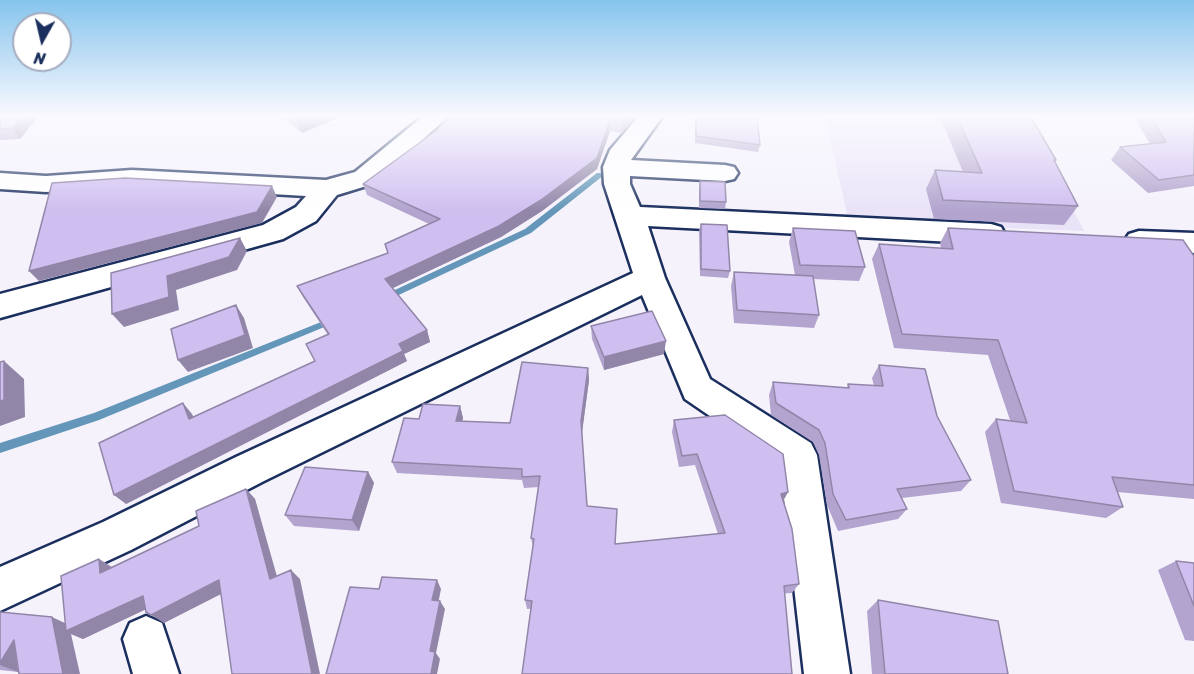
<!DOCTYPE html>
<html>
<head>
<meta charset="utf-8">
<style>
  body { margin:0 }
  #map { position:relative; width:1194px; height:674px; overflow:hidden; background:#f5f2fc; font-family:Sriracha,sans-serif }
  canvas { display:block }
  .north { position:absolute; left:12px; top:12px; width:60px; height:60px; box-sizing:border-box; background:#fff; border:2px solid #a4acbf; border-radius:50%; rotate:188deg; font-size:16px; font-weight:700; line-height:24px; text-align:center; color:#1b2f5e }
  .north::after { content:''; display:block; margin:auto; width:21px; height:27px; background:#1b2f5e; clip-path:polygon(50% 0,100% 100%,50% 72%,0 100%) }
</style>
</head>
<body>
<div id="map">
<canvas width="1194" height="674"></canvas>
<div class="north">N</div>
</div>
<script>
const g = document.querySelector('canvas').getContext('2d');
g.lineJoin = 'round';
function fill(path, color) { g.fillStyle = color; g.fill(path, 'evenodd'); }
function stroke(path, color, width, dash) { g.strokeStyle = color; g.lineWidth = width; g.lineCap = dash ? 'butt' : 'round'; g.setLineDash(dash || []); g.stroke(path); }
const built = new Path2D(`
  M825,117H1025L1084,231L849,222Z`);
const stream = new Path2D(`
  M597,173H600L604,175L531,233L388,300H382L381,298L382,296L525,229Z
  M331,318L334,319L335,321L334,323L99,420L0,453V443L94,413Z`);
const street = new Path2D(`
  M422,117H448L373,184L337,195L316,221L283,239L0,318V294L263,225L296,207L306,196L132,186L46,192L0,189V173L46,176L132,170L326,180L355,172Z
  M638,117H662L631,160L725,165L734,167L738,173L734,179L725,181L630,176V184L640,207L991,224L1001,227L1005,234L1001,241L991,244L648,226L665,278L710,379L811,443L817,455L850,674H804L780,464L685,399L642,295L264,481L131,550L0,611V567L103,522L236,457L633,273L604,184L603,167L610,150Z
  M1139,231L1194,233V253L1139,251L1129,248L1124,241L1129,234Z
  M146,616L162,623L179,674H133L123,639L130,623Z`);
const wall = new Path2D(`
  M0,117H38L20,139L0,140Z
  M283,117H340L302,133Z
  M449,117H634L632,121L622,133L610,131L597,169L542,211L501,237L392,288L427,330L430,342L404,354L407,361L126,504L192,414L193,417L315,361L328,335L303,297L297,286L388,253L429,224L367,195L363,184L437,130Z
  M695,117H757L760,145L758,152L695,143Z
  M940,117H1031L1056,160L1055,162L1078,206L1064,225L934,219L926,189L935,170L963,172Z
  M1134,117H1194V186L1148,193L1111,160L1120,147L1150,144Z
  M700,181L726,202L725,209L699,208V188Z
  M701,224L730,271L728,278L700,276L699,231Z
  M793,228L865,267L859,281L813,279L819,315L814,328L734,323L731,286L734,272L795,275L789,242Z
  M948,228L1194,256V499L1117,492L1123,507L1106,518L1001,503L985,432L996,419L1010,420L988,355L894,348L872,259L879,244L941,248L940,243Z
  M591,326L664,354L604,370L592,339Z
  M879,365L937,416L971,480L961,491L902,498L907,509L898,519L838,531L827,505L819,455L813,442L771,415L769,395L773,382L847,388L848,384L874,386L872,378Z
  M588,368L589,380L582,431L587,506L615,544L718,534L695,465L679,467L672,432L674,420L788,492L783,501L799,584L792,593L527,609L525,600L533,547L531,538L539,487L524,488L522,480L397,473L392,462L419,419L460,406L463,418L462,421L510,423Z
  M368,472L374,483L359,531L294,526L285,515Z
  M246,489L255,499L276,576L300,579L221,593L164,623L146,609L83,639L71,634L18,672L0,670V612L65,623L99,559L112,567L199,526Z
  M1176,561L1194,563V641L1185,640L1158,570Z
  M878,600L1008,674H872L867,611Z`);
const shadedWall = new Path2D(`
  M22,117H38L20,139L12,129Z
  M305,117H340L302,133L297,120Z
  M626,117H634L632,121L622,133V121Z
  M610,120V131L597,169L542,211L501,237L389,290L385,279Z
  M272,186L277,197L262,223L39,281L29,271Z
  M240,238L247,251L237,270L176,290L179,310L124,327L112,314L167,276Z
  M236,305L244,318L253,348L188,372L178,360Z
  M427,330L430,342L404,354L407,361L126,504L114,495L399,344Z
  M666,341L664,354L604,370V357Z
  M4,361L24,379L25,417L0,426V401Z
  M588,368L589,380L582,433L581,421Z
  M183,403L192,414L198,429L189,419Z
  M460,406L463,418L460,432L456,421Z
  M368,472L374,483L359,531L352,520Z
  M246,489L255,499L280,587L270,579Z
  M788,492L782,503L781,494Z
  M99,559L114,569L100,573Z
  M291,570L300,579L320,674H312Z
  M219,580L231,589L164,623L151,615Z
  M437,580L441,589L437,609L432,600Z
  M143,596L157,604L83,639L71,634L80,674H63L52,617L69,625Z
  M440,601L445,609L436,653L440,659L437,674H431L430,651Z
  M14,640L18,672L0,665V663Z`);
const building = new Path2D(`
  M0,117H22L12,129H0Z
  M293,117H305L297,120Z
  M449,117H626L622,121L610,120L597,158L541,200L499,226L385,279L427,330L399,344L403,351L114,495L99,443L183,403L189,419L315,361L306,344L329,334L297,286L388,253L385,244L440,219L363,184L437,130Z
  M696,117H757L760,145L696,136Z
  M957,117H1031L1056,160H1054L1078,206L943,200L935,170L982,173Z
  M1151,117H1194V175L1159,180L1120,147L1166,142Z
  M125,178L272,186L257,212L29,271L52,183Z
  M700,181L725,182L726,202L700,201Z
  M701,224L727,225L730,271L701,269Z
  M793,228L855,231L865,267L800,265Z
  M948,228L1183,240L1194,256V485L1112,477L1123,507L1014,491L996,419L1027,423L998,340L902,334L879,244L953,249Z
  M240,238L229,257L167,276L169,297L112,314L111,273Z
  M734,272L813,276L819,315L737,310Z
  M236,305L245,335L178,360L171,329Z
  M652,311L666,341L604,357L591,326Z
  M4,361V400L0,401V362Z
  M522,362L588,368L581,421L587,506L617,509L615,544L725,533L697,454L682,456L674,420L725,415L783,454L788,492L781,494L792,529L799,584L784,586L792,674H522L532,601L525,600L534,539L531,538L540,476L522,477V469L392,462L404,418L419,419L423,404L460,406L456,421L510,423Z
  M879,365L925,369L937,416L971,480L897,489L907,509L846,520L833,494L825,443L819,430L776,403L773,382L849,388L848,384L883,386Z
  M305,467L368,472L352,520L285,515Z
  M246,489L270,579L291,570L312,674H232L219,580L151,615L146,612L143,596L66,631L61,576L99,559L100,573L199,526L196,511Z
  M1176,561L1194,563V606Z
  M382,577L437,580L432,600L440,601L430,651L435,652L431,674H326L350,587L379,589Z
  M878,600L998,621L1008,674H885Z
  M0,612L52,617L63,674H19L14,640L0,663Z`);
fill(built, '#eae3f8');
fill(stream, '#6396b8');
stroke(street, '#1b2f5e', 5);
fill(street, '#fff');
fill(wall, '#b2a4ce');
fill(shadedWall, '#9186a8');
fill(building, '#cfbff0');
stroke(building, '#9186a8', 1.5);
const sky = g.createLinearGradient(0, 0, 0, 211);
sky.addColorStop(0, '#86c4ed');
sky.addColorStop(0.55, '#faf9fe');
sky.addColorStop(1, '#faf9fe00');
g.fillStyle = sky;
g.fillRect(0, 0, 1194, 211);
</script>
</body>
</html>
